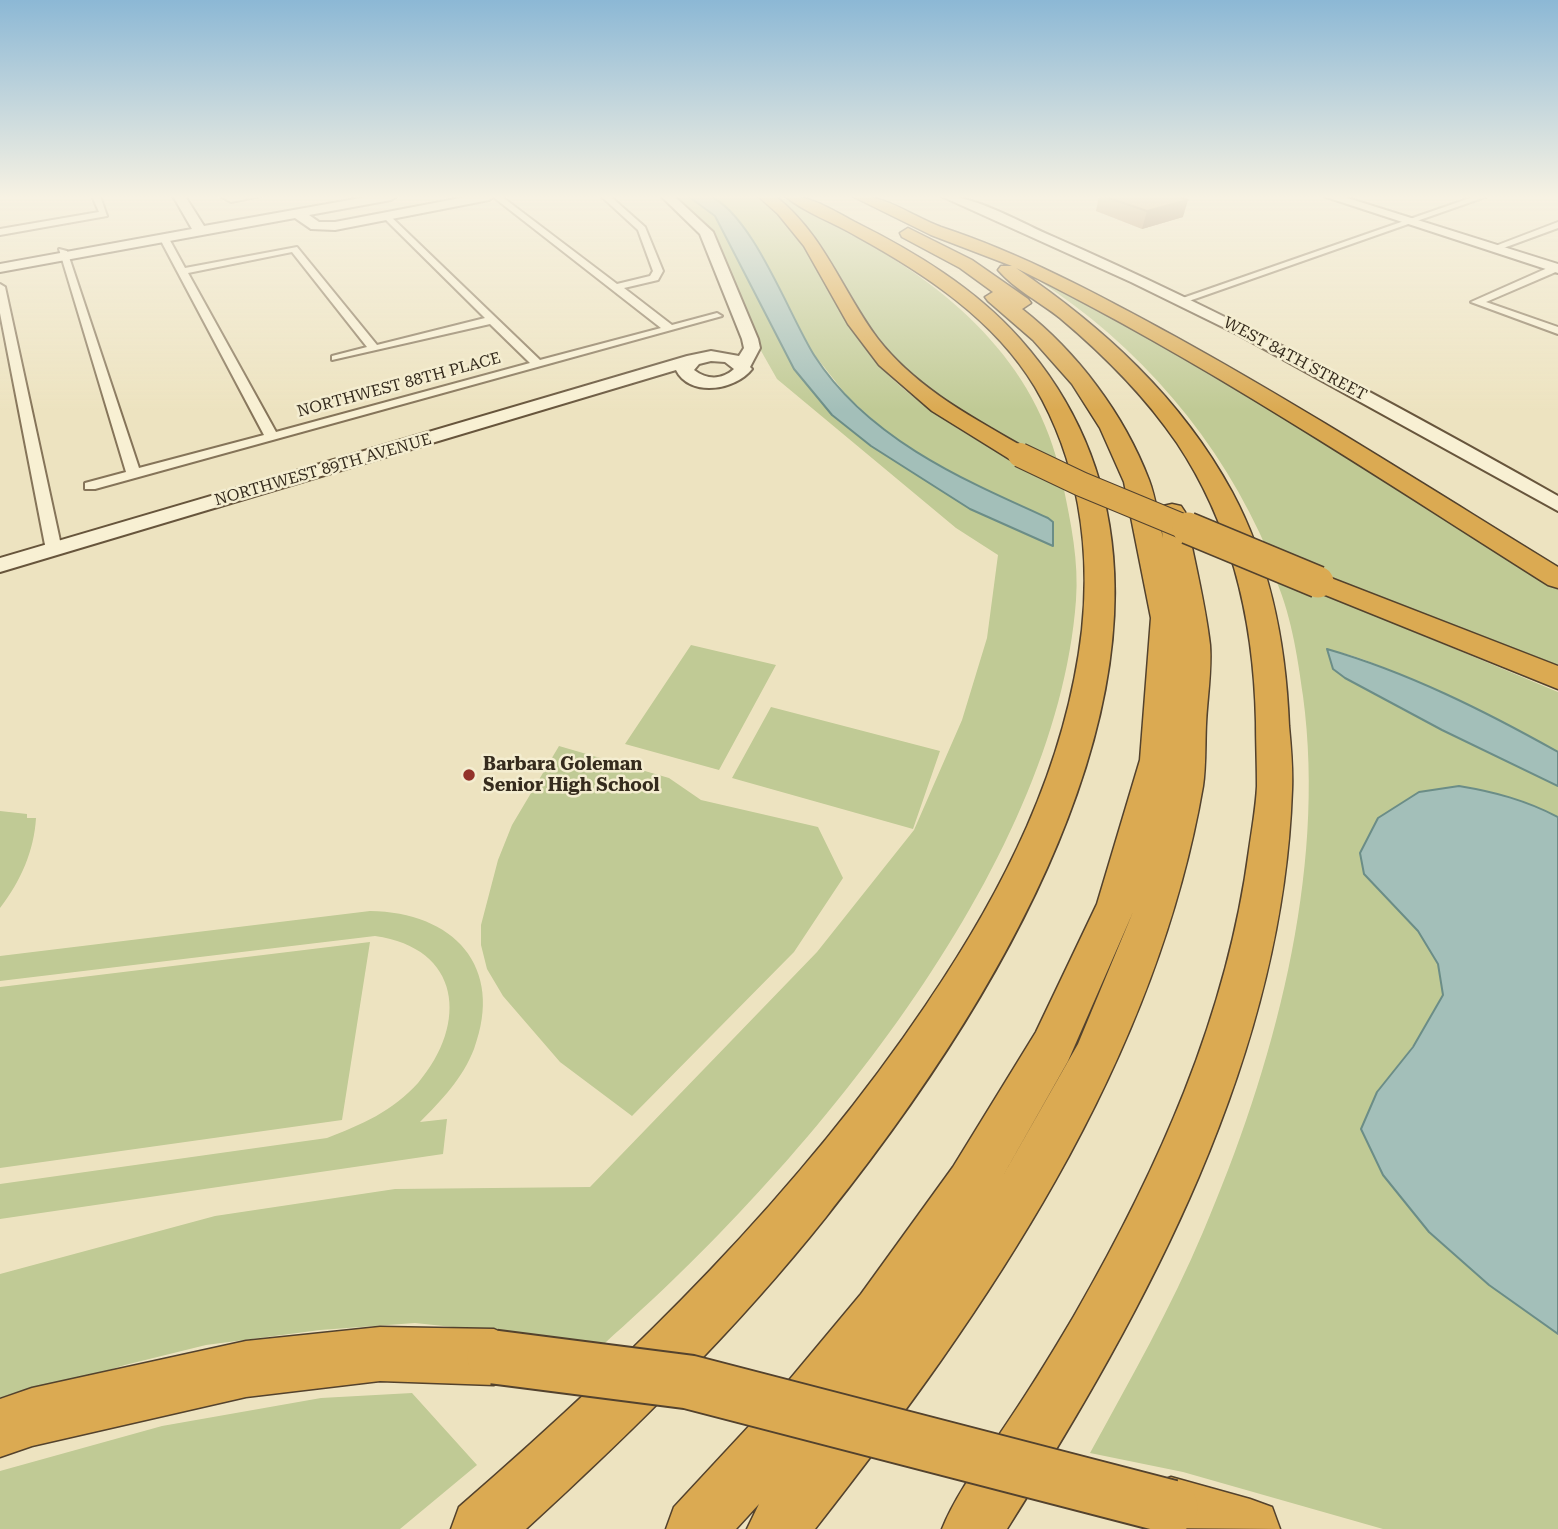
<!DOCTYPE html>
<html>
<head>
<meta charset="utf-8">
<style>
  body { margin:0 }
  canvas { display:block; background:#ede3c0 }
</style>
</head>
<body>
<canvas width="1558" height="1529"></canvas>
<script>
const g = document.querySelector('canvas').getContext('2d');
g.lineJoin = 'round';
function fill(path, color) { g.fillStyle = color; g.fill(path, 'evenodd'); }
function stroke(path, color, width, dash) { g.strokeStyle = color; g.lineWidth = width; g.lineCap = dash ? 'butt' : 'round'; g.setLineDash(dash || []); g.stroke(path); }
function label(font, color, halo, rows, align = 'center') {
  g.font = font + ' "Roboto Serif",serif'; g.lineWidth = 5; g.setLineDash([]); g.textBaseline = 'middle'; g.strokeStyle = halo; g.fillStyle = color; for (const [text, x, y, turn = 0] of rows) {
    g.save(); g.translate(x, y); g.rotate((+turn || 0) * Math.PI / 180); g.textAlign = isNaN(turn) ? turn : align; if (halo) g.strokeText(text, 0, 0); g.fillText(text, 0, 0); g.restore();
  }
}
const green = new Path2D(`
  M674,196H688L715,216L794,369L832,415L871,446L970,509L1053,545L1048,518L989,492L917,453L881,427L847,396L813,353L736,217L709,196C722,196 744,192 757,196C799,212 845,333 884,371C935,421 1000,455 1063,485C1071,523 1079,562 1076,600C1056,871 802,1170 605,1343L415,1323L320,1330L206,1345L125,1365L0,1404V1274L215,1216L395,1189L590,1187L817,952L914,830L962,720L987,638L998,555L956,528L777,379L756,342L712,233Z
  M773,196C795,200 820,217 840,228C940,281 1030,352 1059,467C999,436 911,391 873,334C841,286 819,232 773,196Z
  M1039,277L1253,396L1558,588V671L1269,554C1221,440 1139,345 1035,278Z
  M1273,573L1558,692V752C1514,727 1469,706 1423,685C1392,671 1360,655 1327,650L1399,708L1558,786V817C1525,800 1495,792 1459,786L1364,874C1392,906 1446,945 1443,994C1441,1014 1391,1074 1377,1092L1489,1285L1558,1334V1529H1383L1183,1472L1090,1453C1130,1380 1171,1308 1203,1232C1273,1069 1327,874 1303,696C1297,653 1291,613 1273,573Z
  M691,645L776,665L719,770L625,744Z
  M771,707L940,751L913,829L732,778Z
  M559,746L669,778L701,800L818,827L843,878L794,952L632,1116L560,1062L503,996L487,969L481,945V925L498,860L512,825Z
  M0,811L27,814V818H36C34,851 21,881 0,908Z
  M370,911C453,912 505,966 474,1049C463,1078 441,1101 420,1122L447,1119L443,1154L0,1219V1184L327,1138C361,1125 393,1111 418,1083C469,1023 461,948 375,936L0,981V956Z
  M370,942L342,1120L0,1168V987Z
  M412,1393L477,1465L400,1529H0V1471L162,1426L321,1398Z`);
const water = new Path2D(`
  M688,196C694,196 704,194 709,196C752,213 789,315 814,355C867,438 961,479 1048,518L1053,522V546L970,509L871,446L832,415L794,369L715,216Z
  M1327,649C1407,672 1485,711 1558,752V786L1442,730L1345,678L1333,669Z
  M1459,786C1495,792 1525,800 1558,817V1334L1489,1285L1429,1232L1383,1175L1361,1129L1377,1092L1413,1047L1443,995L1438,964L1418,931L1364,874L1360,853L1378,818L1419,792Z`);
const street = new Path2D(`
  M92,196H100L107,216L0,235V229L99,212Z
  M220,196H261L231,202Z
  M492,196H501L617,284L650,276L653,271L638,230L601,196H610L645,227L663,271L658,280L624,288L672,325L717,313L722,316L95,489H85V483L126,472L59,249L67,251L139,468L264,435L159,237L161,235H167L185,268L297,247L377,345L485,318L384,218L382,216L387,213L540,360L661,328ZM292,252L367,347L332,356V360L490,324L530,363L276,432L188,273Z
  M1476,196H1488L1186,302L1177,300Z
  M1558,222V228L1498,250L1490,248Z
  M1552,266H1558V271L1486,302L1558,327V334L1471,302Z
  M0,284L5,287L62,550L54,555L46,550L0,313Z`);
const secondary = new Path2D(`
  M173,196H185L204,226L372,196H397L391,200L309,215L319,222H335L471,196H495L489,200L335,230L311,229L295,218L0,272V264L192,229Z
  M661,196H674L713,232L758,339L760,348L750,367L752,369C736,390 690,398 676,370L0,572V558L687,356L711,351L739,356L744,348L742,339L700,234ZM711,361L725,362L734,369C722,380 707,380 694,370L699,364Z
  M941,196C973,194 1023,224 1054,237C1228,313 1393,403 1558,496V511L1239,335L1131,282Z
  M1323,196H1341L1558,264V273Z`);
const highway = new Path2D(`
  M758,196H775C824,234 842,291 878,339C917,389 975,419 1029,450L1032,455L1029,460L1020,462L1011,460L932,411L879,365L848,324L804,246L778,214Z
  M785,196C811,195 832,210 855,222C915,252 975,288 1020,339C1254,602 1002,997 826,1217C736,1330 632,1432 526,1529H451L459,1507C632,1357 797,1196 926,1005C1003,892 1066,768 1082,630C1091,547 1078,460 1035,387C994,319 925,274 858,237C835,223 805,213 785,196Z
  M852,196C885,194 911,216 941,227C1023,254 1099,295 1176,337C1306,409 1431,489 1558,567V588L1548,585C1374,475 1201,359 1016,268C1103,327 1181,398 1232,492C1271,565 1286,645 1289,726C1291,747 1293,769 1292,790C1283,1059 1147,1307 1007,1529H942C956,1494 980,1463 1001,1432C1027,1394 1051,1355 1074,1316C1157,1172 1227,1017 1249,850C1252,829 1256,807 1257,786C1257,765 1256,743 1256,722C1254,623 1233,527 1177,443C1145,396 1104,355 1060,318C1040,302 1014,289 998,270L1001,266H1012L931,235Z
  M908,228L972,260L1028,299L1031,303L1022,309C1077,352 1124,414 1149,480C1156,498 1158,519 1163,538L1159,512L1163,506L1172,504L1181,506L1185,512C1193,556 1205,601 1210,645C1212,671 1207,699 1206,724C1205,744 1206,766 1203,786C1155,1066 987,1310 815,1529H747L759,1504L736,1529H666L674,1507L765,1409L861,1294L953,1167L1036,1032L1097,904L1140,760L1151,618L1124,482L1100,428L1072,384L1033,340L988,301L985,297L993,292L960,268L902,237L900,233ZM1133,912L1078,1044L1000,1181L1068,1061Z
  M1318,573L1558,666V689L1308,588L1304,582L1308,576Z
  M380,1327L494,1329L513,1338L522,1357L513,1376L494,1385L380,1381L246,1397L32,1446L0,1457V1399L32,1388L246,1341Z
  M1171,1477L1250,1499L1272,1507L1280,1529L1150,1528L1141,1507L1150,1486Z`);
const highwayBridgeFar2 = new Path2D(`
  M1020,455L1081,484L1192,530`);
const highwayBridgeFar1 = new Path2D(`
  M1188,528L1318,582`);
const highwayBridge = new Path2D(`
  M494,1357L689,1382L1171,1507`);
const wall = new Path2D(`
  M1099,196H1177L1183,217L1142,229L1096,211Z`);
const shadedWall = new Path2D(`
  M1188,200L1183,217L1142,229L1147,211Z`);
const building = new Path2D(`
  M1103,196H1177L1188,200L1147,211Z`);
const markers = [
  [469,775,7,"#93322a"]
];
const farStreetnames = [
  ["WEST 84TH STREET",1295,359,28],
  ["NORTHWEST 88TH PLACE",399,385,-15],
  ["NORTHWEST 89TH AVENUE",323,470,-16]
];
const poiNames = [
  ["Barbara Goleman",483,765],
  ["Senior High School",483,786]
];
fill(green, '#c0ca95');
fill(water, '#a3bfb9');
stroke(water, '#6b8d87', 2);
stroke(street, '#857459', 4);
stroke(secondary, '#67553c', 4);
stroke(highway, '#53422d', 3);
fill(street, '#f8f0d3');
fill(secondary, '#f8f0d3');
fill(highway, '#dbaa52');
stroke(highwayBridgeFar2, '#53422d', 26, []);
stroke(highwayBridgeFar1, '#53422d', 34, []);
stroke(highwayBridge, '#53422d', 57, []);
stroke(highwayBridgeFar2, '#dbaa52', 24);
stroke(highwayBridgeFar1, '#dbaa52', 31);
stroke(highwayBridge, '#dbaa52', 53);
fill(wall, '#ae8a66');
fill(shadedWall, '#8d7053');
fill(building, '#caa077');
stroke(building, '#8d7053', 2);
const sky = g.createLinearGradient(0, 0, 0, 410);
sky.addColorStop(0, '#8cb8d5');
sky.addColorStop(0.48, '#f7f2e3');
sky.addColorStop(1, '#f7f2e300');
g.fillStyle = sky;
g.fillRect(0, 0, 1558, 410);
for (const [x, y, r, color] of markers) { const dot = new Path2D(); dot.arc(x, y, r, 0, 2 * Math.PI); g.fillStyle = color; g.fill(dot); stroke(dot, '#f4edd0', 2.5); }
label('16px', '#352b1d', '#f4edd0', farStreetnames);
label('bold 18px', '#352b1d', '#f4edd0', poiNames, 'left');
</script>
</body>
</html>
